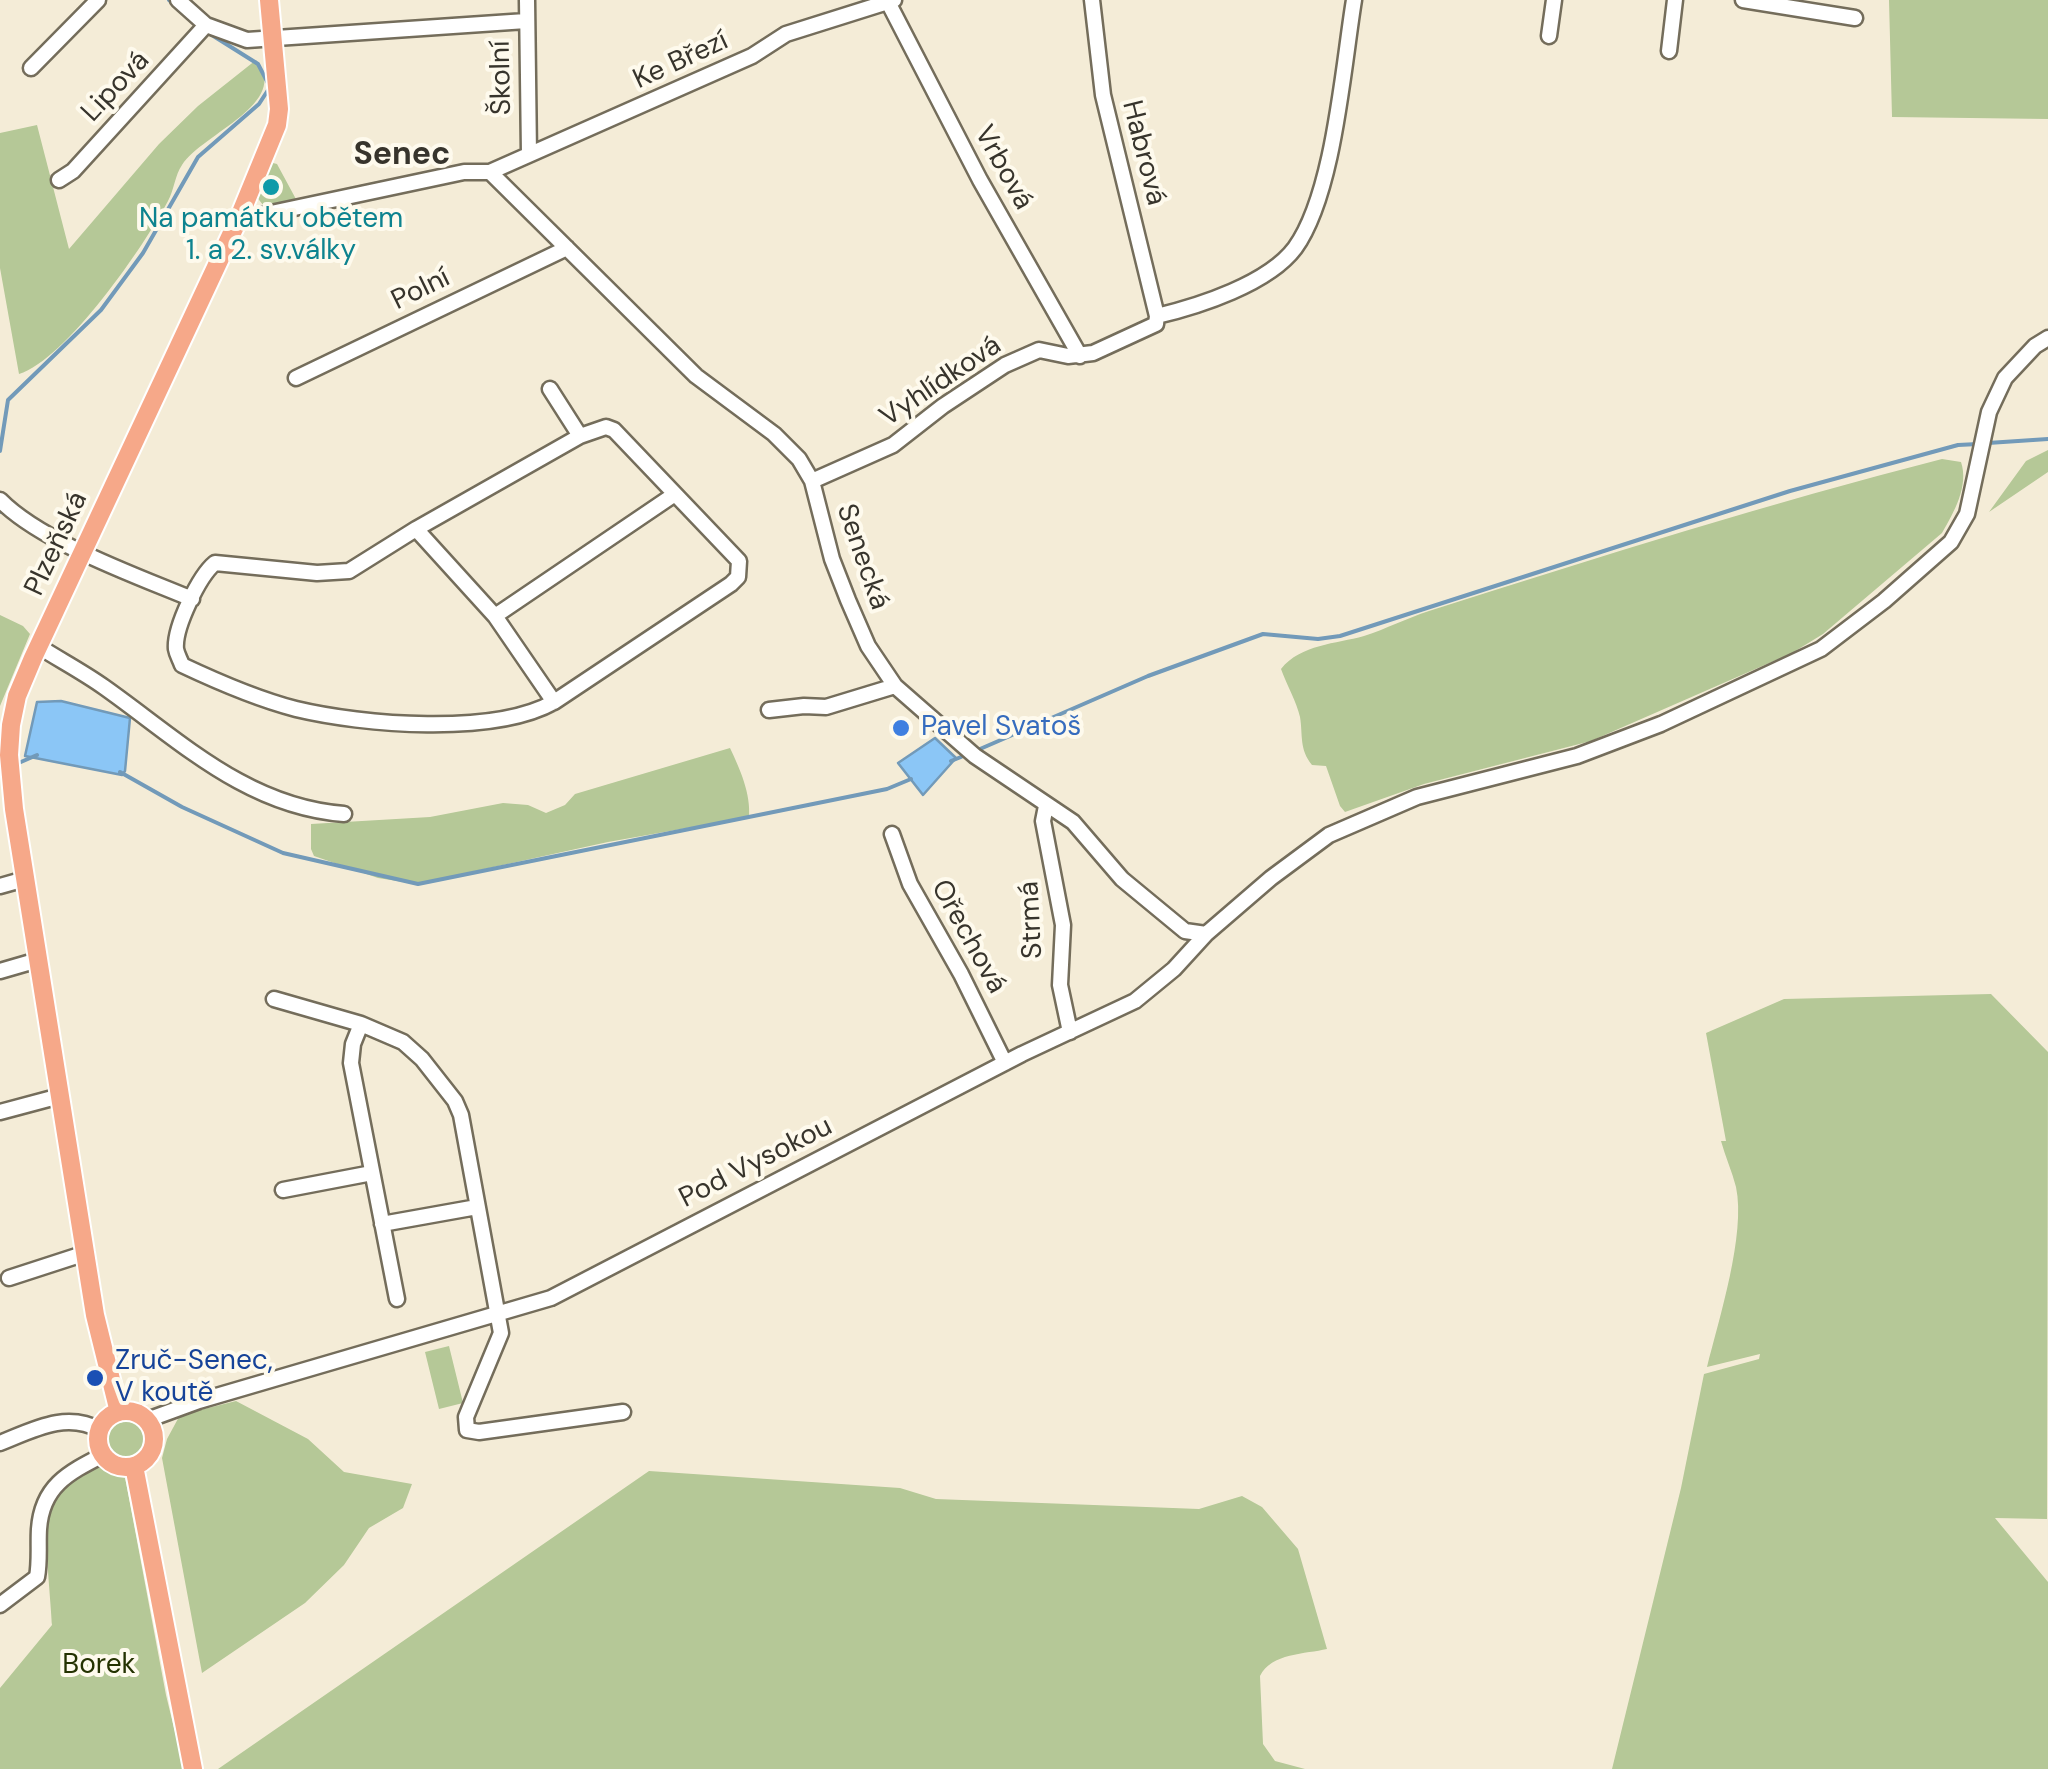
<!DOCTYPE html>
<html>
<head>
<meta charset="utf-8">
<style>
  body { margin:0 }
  canvas { display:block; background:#f4ecd7 }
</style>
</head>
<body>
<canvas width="2048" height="1769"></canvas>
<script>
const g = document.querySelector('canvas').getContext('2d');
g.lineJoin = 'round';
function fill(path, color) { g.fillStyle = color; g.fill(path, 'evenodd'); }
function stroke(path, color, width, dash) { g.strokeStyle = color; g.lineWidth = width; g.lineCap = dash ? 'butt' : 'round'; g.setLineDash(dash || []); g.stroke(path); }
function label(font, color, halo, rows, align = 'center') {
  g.font = font + ' "DM Sans",sans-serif'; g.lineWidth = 8; g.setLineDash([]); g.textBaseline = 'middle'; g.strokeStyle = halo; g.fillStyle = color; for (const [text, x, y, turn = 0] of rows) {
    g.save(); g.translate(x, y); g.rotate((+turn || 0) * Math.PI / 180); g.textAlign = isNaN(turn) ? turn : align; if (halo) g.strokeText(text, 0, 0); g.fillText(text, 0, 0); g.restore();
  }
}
const green = new Path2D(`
  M1889,0H2048V119L1892,117Z
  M256,60C292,103 203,133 182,165C175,175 174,190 168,201C145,245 66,360 19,374L0,268V133L37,125L69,249L159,144L198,106Z
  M273,163L277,164L297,201L263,205L256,196L267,167Z
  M2048,450V472L1989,512L2026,461Z
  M1942,459L1961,462C1969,486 1954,512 1942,533L1823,634L1792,653L1591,741L1424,784L1345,812L1340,806L1326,766L1312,765C1299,749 1303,735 1300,717C1297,703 1286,683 1281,669C1301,644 1336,644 1364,636C1386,629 1407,618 1429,611C1599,557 1769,503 1942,459Z
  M0,615L23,626L30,634L0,706Z
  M730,748C740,769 751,794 749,817L608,842L416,884L378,878L314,856L311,849V824L430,817L503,803L528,805L546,813L565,805L575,794Z
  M1991,994L2048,1052L2047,1519L1995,1518L2048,1582V1769H1612L1681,1488L1704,1374L1759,1359L1760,1354L1707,1367C1719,1319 1746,1234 1736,1187C1732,1171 1725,1156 1721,1141H1726L1706,1033L1784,999Z
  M449,1346L463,1403L439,1409L425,1352Z
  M236,1401L308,1439L344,1472L412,1484L403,1508L369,1528L344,1565L305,1603L202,1673L162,1458L167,1439L180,1415Z
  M105 1440a20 20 0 1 1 40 0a20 20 0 1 1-40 0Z
  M98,1465L125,1477L166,1695L184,1769H0V1688L52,1625C51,1596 41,1521 52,1497C59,1481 84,1473 98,1465Z
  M649,1471L900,1488L936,1499L1199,1509L1242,1496L1262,1507L1298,1549L1327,1649C1306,1654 1271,1653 1260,1676L1263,1744L1275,1761L1305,1769H218Z`);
const water = new Path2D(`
  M61,701L130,718L125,771L122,775L25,756L37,702Z
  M935,738L956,758L923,795L898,763Z`);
const stream = new Path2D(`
  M169,0L195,24
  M1988,443L2048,439
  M0,451L8,400L101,310L143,253L198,157L259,104L270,87L258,64L207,32
  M0,509V512
  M980,749L1148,676L1263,634L1318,639L1340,636L1790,491L1958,445L1978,444
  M951,761L961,757
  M14,765L37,755
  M120,772L182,807L283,853L418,884L887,789L911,779`);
const minor = new Path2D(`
  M178,0L206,25L247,40L526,21
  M527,0L529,154
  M1092,0L1103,95L1157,316
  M1743,0L1855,18
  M888,2L980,180L1080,356
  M1549,36L1554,0
  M1669,51L1675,0
  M31,68L98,0
  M490,172L696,376L774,434L799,459L812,481L832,559L848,600L868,646L895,686L975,756L1073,822L1122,879L1185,931L1206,934
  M59,180L73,171L206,25
  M238,220L464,172H490L752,56L786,34L894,0
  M296,378L567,248
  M550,389L580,436
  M812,481L893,445L943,406L1005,365L1039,350L1068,356L1093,353L1156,324L1157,316C1199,306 1268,284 1295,248C1334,194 1343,67 1354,0
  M0,500C41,542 137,576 192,599
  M416,529L495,616L554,702C493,736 363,725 296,709C257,699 218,682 182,665C180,659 177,655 176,649C174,628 199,576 215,563L317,573L349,571Z
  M416,529L580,436L606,427L614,430L739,561L738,577L731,584L554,702
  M495,616L675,494
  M38,646C60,660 83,672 104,687C179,740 247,807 344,814
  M769,710L804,706L826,707L895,686
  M1046,806L1043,821L1063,925L1060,985L1070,1032
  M892,834L910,884L961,974L1005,1063
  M0,886L25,879
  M0,971L38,960
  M274,999L361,1024L403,1042L422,1059L455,1101L461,1115L501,1333L466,1417L467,1430L479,1432L623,1412
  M361,1024L353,1044L351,1063L397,1299
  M0,1112L60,1096
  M283,1190L372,1173
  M382,1224L477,1207
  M9,1278L86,1253
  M147,1420L199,1401L551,1298L1022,1054L1135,1001L1174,969L1206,934L1271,878L1329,835L1417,797L1577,756L1661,724L1821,649L1884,601L1951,542L1967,514L1989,412L2005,378L2035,346L2048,338
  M0,1443C33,1430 66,1411 100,1430
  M0,1605L37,1577C40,1561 38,1545 39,1529C42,1486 68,1473 103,1455`);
const major = new Path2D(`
  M98 1439a28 28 0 1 1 56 0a28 28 0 1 1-56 0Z
  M119,1412L95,1315L14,809L9,755L11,725L17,696L33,658L238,220L277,125L279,109L269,0
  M134,1466L193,1769`);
const markers = [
  [271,187,10,"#0f9aa8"],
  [901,728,10,"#3f7fe0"],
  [95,1378,10,"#1a4fb4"]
];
const streetNames = [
  ["Ke Březí",681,61,-25],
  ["Školní",502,78,-91],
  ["Lipová",116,87,-47],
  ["Habrová",1143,153,76],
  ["Vrbová",1003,168,61],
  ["Polní",421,290,-26],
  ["Vyhlídková",941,382,-34],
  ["Plzeňská",57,544,-65],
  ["Senecká",862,557,71],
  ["Strmá",1032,920,-93],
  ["Ořechová",968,937,61],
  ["Pod Vysokou",756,1163,-27]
];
const cultureNames = [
  ["Na památku obětem",271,220],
  ["1. a 2. sv.války",271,252]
];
const shopNames = [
  ["Pavel Svatoš",921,728]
];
const transitNames = [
  ["Zruč-Senec,",115,1362],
  ["V koutě",115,1394]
];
const parkNames = [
  ["Borek",99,1666]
];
const quarterNames = [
  ["Senec",402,156]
];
fill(green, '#b5c897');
fill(water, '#8bc6f6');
stroke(water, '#729ab9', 2.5);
stroke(stream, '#729ab9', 4);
stroke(minor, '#746d5b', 19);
stroke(major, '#fff', 22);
stroke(minor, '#fff', 14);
stroke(major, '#f6a889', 18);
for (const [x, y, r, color] of markers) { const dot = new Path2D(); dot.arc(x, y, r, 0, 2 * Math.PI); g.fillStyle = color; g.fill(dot); stroke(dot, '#fefaed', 4); }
label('28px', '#37342c', '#fefaed', streetNames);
label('28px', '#0d838f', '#fefaed', cultureNames);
label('28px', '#366cbe', '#fefaed', shopNames, 'left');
label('28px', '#164399', '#fefaed', transitNames, 'left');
label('28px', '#243201', '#fefaed', parkNames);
label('bold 32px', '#37342c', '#fefaed', quarterNames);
</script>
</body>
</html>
